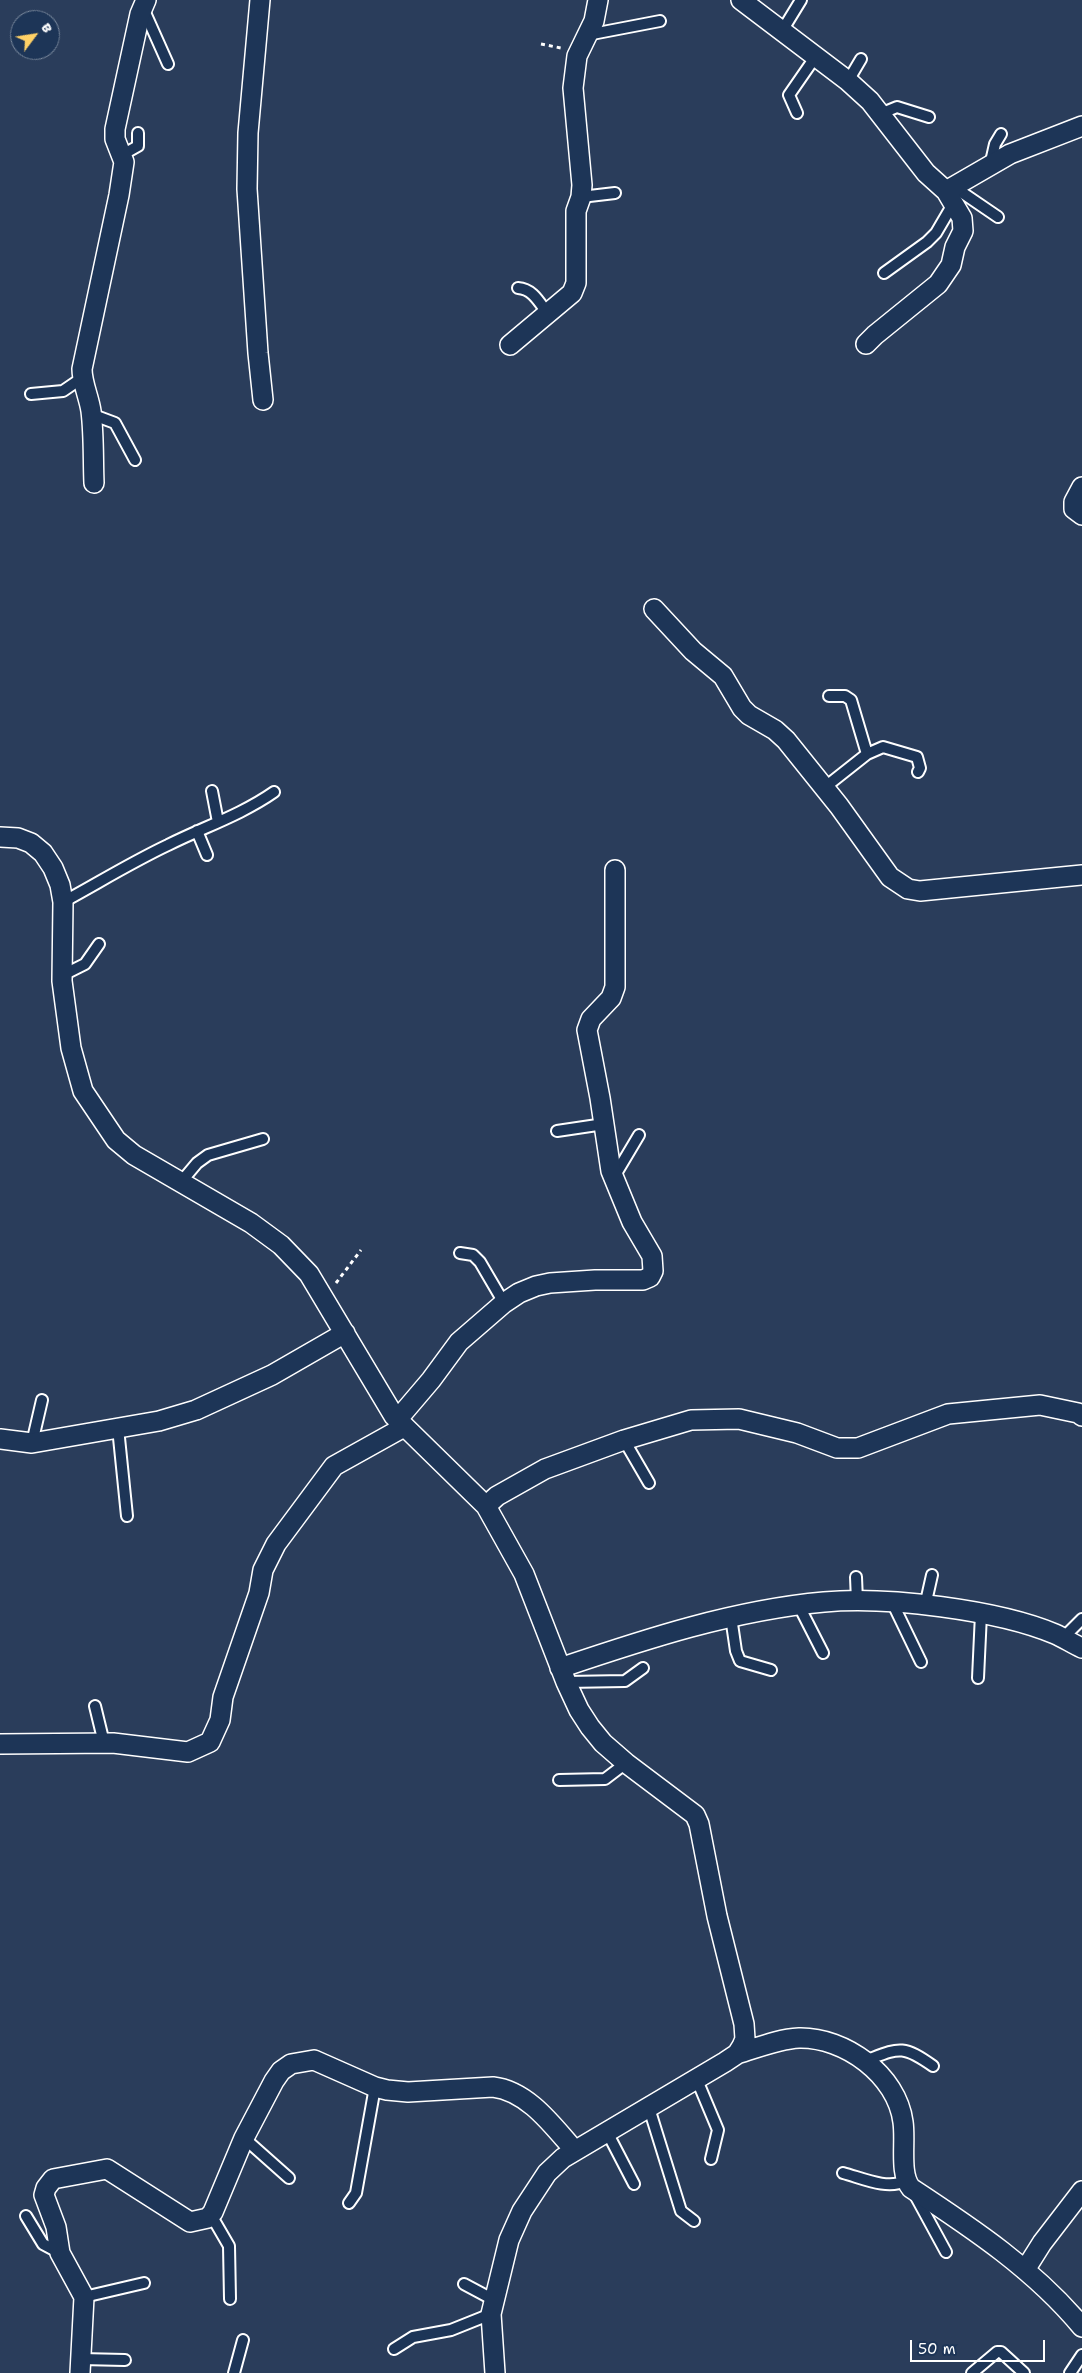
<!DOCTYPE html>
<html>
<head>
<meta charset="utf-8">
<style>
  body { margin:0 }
  #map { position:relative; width:1082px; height:2373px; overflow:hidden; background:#2a3d5b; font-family:"Shantell Sans",sans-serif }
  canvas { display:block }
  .north { position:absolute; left:10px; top:10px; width:50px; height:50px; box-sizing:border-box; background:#1d3557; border:1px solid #77869a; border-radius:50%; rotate:59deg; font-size:14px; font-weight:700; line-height:20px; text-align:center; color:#fff }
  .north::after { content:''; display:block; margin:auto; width:18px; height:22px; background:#ffd166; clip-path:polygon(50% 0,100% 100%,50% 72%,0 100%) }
  .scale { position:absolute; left:910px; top:2340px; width:135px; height:22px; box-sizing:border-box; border:2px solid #fff; border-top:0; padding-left:6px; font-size:15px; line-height:18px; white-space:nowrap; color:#fff; -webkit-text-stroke:4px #1d3557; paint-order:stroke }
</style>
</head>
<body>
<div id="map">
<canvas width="1082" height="2373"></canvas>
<div class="north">B</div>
<div class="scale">50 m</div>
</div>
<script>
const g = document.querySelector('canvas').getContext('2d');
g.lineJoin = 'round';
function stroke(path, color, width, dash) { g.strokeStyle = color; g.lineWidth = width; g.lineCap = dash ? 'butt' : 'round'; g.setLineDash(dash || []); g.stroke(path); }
const path = new Path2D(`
  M541,44L561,48
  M336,1283L361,1250`);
const lane = new Path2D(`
  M143,8L168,64
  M782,31L801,0
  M587,35L660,21
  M848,81L861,59
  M797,113L789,95L816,56
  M880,114L897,107L929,117
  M122,155L138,146V133
  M990,166L995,144L1001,134
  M954,187L998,217
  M581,197L615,193
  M884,273L927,242L936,233L953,204
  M518,288C533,289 539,302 548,314
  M31,394L63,391L82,378
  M91,414L115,423L135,460
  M829,696H845L851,700L867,754
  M824,788L867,754L883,747L917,757L920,768L918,772
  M212,791L218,822
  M197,831L207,855
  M63,902C98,883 132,862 168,845C204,827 241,815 274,792
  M61,976L85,964L99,944
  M557,1131L604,1124
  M614,1177L639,1135
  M181,1182L197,1163L208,1155L263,1139
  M460,1253L473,1255L480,1262L504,1303
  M118,1428L127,1516
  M624,1440L649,1483
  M32,1443L42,1400
  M856,1577L857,1601
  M892,1602L921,1662
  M799,1606L823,1653
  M925,1606L932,1575
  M731,1617L736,1651L740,1661L771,1670
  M1063,1638L1082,1619
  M978,1678L981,1614
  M566,1682L625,1681L643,1668
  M95,1706L104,1743
  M559,1780L605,1779L626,1763
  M865,2061C899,2048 902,2044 933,2066
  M697,2080L718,2130L711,2159
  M649,2108L681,2211L694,2221
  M607,2132L634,2184
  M244,2138L289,2178
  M843,2173C862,2178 887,2190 905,2181
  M915,2195L946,2252
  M349,2203L356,2193L375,2087
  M211,2215L229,2246L230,2299
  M26,2216L43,2244L60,2253
  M464,2284L494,2300
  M84,2297L144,2283
  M394,2349L413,2337L451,2330L491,2314
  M81,2359L125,2360
  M234,2373L243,2340
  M972,2373L997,2352H1001L1024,2373
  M1070,2373L1082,2355`);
const street = new Path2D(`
  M260,0L248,133L247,189L258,353L263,400
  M741,0L848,81L870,101L926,173L946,191L1010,154L1082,126
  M866,344L875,335L938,284L951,265L955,247L963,231L962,218L946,191
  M510,345L572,293L576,283V211L581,197L582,185L573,88L577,56L594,21L598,0
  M94,483C93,459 94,435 91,411C89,397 82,383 82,369L119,195L124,162L115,139V129L140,14L146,0
  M1082,487L1074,502V509L1082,515
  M654,609L693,651L723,676L742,708L749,715L775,730L786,740L839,806L890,877L908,889L920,891L1082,875
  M0,837L18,838L31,843L43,853L53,868L60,885L63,902L62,981L71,1048L83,1091L116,1140L134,1155L251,1223L281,1245L309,1274L394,1416L486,1506L524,1574L566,1682L579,1710L590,1727L603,1743L626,1763L695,1815L699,1824L717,1916L744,2024L745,2039L742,2046L737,2054L725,2062L563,2158L547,2173L522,2211L509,2240L491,2314L495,2373
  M397,1420L431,1380L459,1342L504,1303L519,1293L536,1286L550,1283L595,1280H643L650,1277L653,1271L652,1256L632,1222L611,1171L600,1098L587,1030L591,1019L611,998L615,987V870
  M0,1439L32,1443L159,1421L196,1410L272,1375L345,1333
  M486,1506L497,1496L545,1469L624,1440L691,1420L739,1419L797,1433L837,1448H858L948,1414L1040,1405L1078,1413L1082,1416
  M560,1668C646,1639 734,1610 824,1602C886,1596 998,1610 1055,1634C1064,1638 1073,1644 1082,1648
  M0,1744L113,1743L188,1752L210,1742L220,1720L223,1697L259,1593L263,1570L276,1544L334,1466L404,1427
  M737,2054C757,2048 778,2039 799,2038C845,2037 897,2075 903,2122C906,2142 899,2174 911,2188C972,2228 1035,2270 1082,2327
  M1025,2270L1042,2243L1082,2191
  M80,2373L84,2297L60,2253L56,2227L44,2195L46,2188L53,2179L107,2169L190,2222L208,2218L213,2212L244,2138L274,2081L281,2071L291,2064L314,2060L375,2087L387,2090L408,2092L493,2087C528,2091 553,2126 575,2151`);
stroke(lane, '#fff', 14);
stroke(street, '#fff', 22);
stroke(path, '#fff', 3, [4, 4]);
stroke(lane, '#1d3557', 10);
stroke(street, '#1d3557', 19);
</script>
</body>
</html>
